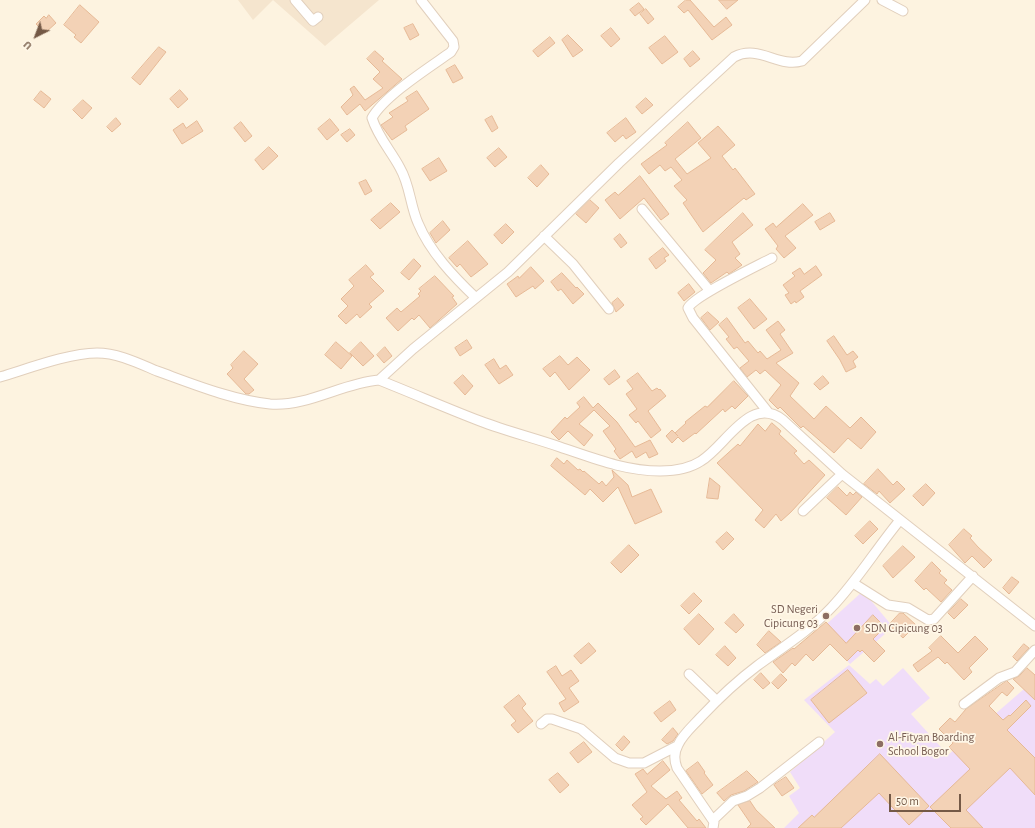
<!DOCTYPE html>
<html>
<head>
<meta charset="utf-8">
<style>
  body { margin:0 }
  #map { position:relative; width:1035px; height:828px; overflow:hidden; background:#fdf3e0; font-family:"Alegreya Sans",sans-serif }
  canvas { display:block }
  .north { position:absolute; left:16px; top:16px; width:40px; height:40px; -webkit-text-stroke:3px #fff7e7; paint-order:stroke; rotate:222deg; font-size:11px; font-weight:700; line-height:16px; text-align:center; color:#745946 }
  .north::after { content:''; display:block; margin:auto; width:14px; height:18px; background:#745946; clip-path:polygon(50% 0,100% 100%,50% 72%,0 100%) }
  .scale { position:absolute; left:889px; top:794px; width:72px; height:18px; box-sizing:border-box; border:2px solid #745946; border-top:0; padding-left:5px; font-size:12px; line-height:14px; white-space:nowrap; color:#745946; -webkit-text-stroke:3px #fff7e7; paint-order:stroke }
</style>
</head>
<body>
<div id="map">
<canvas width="1035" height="828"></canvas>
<div class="north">U</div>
<div class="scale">50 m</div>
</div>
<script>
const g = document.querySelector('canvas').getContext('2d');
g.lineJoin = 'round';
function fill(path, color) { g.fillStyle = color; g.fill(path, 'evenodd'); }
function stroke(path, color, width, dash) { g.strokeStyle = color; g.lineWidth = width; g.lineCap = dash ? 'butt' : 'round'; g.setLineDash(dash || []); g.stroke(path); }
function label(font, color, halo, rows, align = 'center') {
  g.font = font + ' "Alegreya Sans",sans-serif'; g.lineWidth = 3.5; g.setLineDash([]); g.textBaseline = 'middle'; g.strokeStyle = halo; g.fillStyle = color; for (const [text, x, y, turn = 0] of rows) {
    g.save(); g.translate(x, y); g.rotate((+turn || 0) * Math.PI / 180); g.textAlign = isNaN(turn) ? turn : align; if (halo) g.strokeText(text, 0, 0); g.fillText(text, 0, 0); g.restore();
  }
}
const residential = new Path2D(`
  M238,0H379L325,46L273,0L253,20Z`);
const education = new Path2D(`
  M863,591L893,627L850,664L820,630Z
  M849,665L870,684L876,679L883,686L903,668L930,698L911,714L948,755L1024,689L1035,697V828H784L799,813L789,796L800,788L790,772L835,732L804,700Z`);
const building = new Path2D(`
  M686,0H690L714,27L726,17L732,25L712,40L688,10L684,13L678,7Z
  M719,0H738L727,9Z
  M639,3L644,9L635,16L630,10Z
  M80,5L99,22L81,43L74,37L76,35L64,25Z
  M646,9L654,19L648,24L640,14Z
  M49,15L56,23L45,33L36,24L44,16L46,18Z
  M413,24L419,35L410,40L404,28Z
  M611,28L620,39L611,47L601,36Z
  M568,35L583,50L573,57L562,40Z
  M665,36L678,52L662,64L649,48Z
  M550,37L555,43L538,57L533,51Z
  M159,47L166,52L140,85L132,78Z
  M375,51L384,59L382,61L402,79L365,111L360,104L347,115L341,107L353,95L350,89L354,86L365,100L383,88L373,79L380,72L367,59Z
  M693,51L700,59L690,67L684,59Z
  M455,65L463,78L453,83L446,70Z
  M180,90L188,99L178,108L170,99Z
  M41,91L51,99L44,108L34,100Z
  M417,91L429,109L405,126L407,130L392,140L381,125L393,117L389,113L408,101L406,98Z
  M646,98L653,105L642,114L636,107Z
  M83,100L92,108L82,119L73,110Z
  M492,116L498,128L492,132L485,120Z
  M116,118L121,124L112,132L107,127Z
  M626,118L636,132L626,139L623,135L615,142L607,133Z
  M330,119L339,130L327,140L318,129Z
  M197,121L203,131L182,144L173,130L183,123L186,128Z
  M241,122L252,136L245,142L234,128Z
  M688,122L701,138L675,159L687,174L711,158L698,143L718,126L735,145L722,156L733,170L735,168L755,194L746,200L744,198L703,232L683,203L687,200L674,186L682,180L671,167L665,171L660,165L649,174L641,164L667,145L665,143Z
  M350,129L355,135L347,142L341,135Z
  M269,147L278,156L263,170L255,160Z
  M499,148L507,157L495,167L487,158Z
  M439,158L447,171L430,181L422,169Z
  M541,165L549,174L537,187L528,178Z
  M640,176L669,214L661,220L644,198L620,219L605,200L615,192L618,195Z
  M366,180L372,191L365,195L359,183Z
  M590,200L599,208L586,223L576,214Z
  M391,203L400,212L380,229L371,220Z
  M803,204L813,215L785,236L796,248L784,258L776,249L778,246L765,229L773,223L776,227Z
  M743,213L753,225L732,242L740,254L735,258L742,265L729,274L727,272L711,283L703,273L716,260L705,250Z
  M830,213L835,221L820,230L815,222Z
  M443,221L450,230L436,243L430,233Z
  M506,224L514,232L502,244L494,235Z
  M620,234L627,243L621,248L614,239Z
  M468,241L488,264L471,277L460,264L457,267L449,258Z
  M663,248L669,255L664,258L666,261L656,269L649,259Z
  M414,259L421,266L409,280L401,273Z
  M366,265L374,274L370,277L384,291L369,304L372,307L360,318L357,314L346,324L338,316L348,306L341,299L354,286L349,280Z
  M816,266L822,275L800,291L804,297L796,303L795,301L791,304L785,295L789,293L783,285L795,276L792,273L800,268L804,274Z
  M531,267L544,281L535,289L533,286L516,297L507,284L518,276L519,278Z
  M562,273L576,288L577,287L584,294L573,304L561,289L558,291L551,282Z
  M435,276L454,296L452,297L457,304L430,328L419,315L414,320L412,318L398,331L386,318L397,308L401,312L420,296L418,294L421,291L419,289Z
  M689,284L695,292L684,301L678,293Z
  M618,298L624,305L616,312L612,303Z
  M750,299L767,319L754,329L738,308Z
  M708,312L719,322L710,330L701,318Z
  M727,318L745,343L748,341L758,353L760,351L767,359L781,350L766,330L778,321L785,330L780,334L793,353L776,363L799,383L790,396L814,419L826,406L850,428L861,417L876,432L861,449L848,438L834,453L803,426L801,428L780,407L778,409L769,400L781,385L765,370L760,374L756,370L747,377L740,368L749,361L737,347L734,349L726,339L729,337L719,325Z
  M834,336L847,355L853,351L858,357L853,361L856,367L846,372L840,360L827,341Z
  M467,340L472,348L460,356L455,348Z
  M336,342L352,356L341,369L325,355Z
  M361,342L374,356L363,366L350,353Z
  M385,347L392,356L384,363L377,355Z
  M244,351L258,364L244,379L254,390L249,394H246L227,374L233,368L231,365Z
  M560,356L568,365L577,357L590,370L569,390L555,372L550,377L543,369Z
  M494,359L500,369L506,365L513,375L499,384L485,365Z
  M615,370L620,377L609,385L604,379Z
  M638,373L652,391L657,388L659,390L660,389L666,396L648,411L661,430L651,438L638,421L636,423L629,415L637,409L626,394L633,389L627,381Z
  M463,375L473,386L465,395L454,383Z
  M823,376L829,383L820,390L814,384Z
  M734,381L748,396L735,409L732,406L725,412L723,409L696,434L695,433L683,442L678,437L672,443L666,436L672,430L678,436L675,433L686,423L685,422L705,406L707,407Z
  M584,397L593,408L598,403L617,422L635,447L650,440L658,454L649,458L646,452L636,458L632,451L620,459L614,451L616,449L603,431L610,426L594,410L579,424L593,435L584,446L568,431L559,440L551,432L565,417L567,419L580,407L577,403Z
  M772,423L781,431L779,434L797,451L794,453L804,464L809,460L825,475L791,512L781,521L776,514L764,528L755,520L763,510L717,463L738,444L740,446L758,424L765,431Z
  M557,458L564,464L567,460L578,470L580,469L583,472L584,471L599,484L602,481L606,486L614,477L612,470L628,485L632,497L651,489L662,512L635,524L618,487L603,502L590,489L585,495L551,466Z
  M878,469L893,485L897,481L905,489L890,503L879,491L877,494L864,484Z
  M710,478L720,486L718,499L707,498Z
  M926,484L935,493L923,506L913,496Z
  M838,487L847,496L850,492L853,495L856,492L862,497L846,515L827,498Z
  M870,521L878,529L863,544L855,536Z
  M964,529L972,536L970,538L978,547L992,560L984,568L972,556L965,563L949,545Z
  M727,532L734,539L723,550L716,542Z
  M629,545L639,555L621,573L611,563Z
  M903,546L915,557L893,578L883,566Z
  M932,562L941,571L939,573L947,580L944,583L952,590L941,602L926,588L924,590L915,581Z
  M1012,577L1019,582L1009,594L1003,588Z
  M694,593L702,601L689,614L681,606Z
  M961,599L968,605L954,619L948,613Z
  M900,613H903L916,625L903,638L889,625Z
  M699,614L714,629L699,645L684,629Z
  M734,614L744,625L736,633L725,623Z
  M873,615L885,627L873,639L885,651L874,662L862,650L860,652L858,650L847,661L830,644L813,661L806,654L795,666L792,663L783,673L773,662L793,648L794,649L826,622L846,643Z
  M769,631L781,642L765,653L757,645Z
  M941,636L958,653L975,636L988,649L969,668L972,672L964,680L947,662L945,664L938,657L918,672L913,665L932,651L929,648Z
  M589,643L596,651L581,664L574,656Z
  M1024,644L1029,648L1017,661L1013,657Z
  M725,646L736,658L728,666L716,655Z
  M556,666L562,676L571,670L579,681L569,688L579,702L564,712L559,703L566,699L547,672Z
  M1027,668L1035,675V700L1013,679L1019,676Z
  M848,670L867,693L829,723L811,700Z
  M761,673L770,683L763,689L754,680Z
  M781,674L787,680L778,689L772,683Z
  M1007,681L1014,688L1007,696L1002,692L989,706L1003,720L1009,715L1010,716L1026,700L1031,706L1007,730L1035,758V795L1010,768L966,810L983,828H951L930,807L970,769L949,747L953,743L939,729L950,718L955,722L966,709Z
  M519,695L526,704L522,708L533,721L518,733L511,725L516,721L504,707Z
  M670,701L676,710L661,722L654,713Z
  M673,728L678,734L673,741L667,744L662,740Z
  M624,736L630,742L622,751L616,745Z
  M584,742L592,752L578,763L570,753Z
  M880,754L929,806L909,825L879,793L841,828H798L812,815L814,817Z
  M663,761L670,770L651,786L666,799L677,791L682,798L679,800L697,821L699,819L706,828H688L668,804L646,825L640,819L643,817L632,805L647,792L635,774L643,769L647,774Z
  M698,762L705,772L704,773L713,785L702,794L686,771Z
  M747,771L758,782L744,791L731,795L724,801L717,793Z
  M558,773L569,785L560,793L549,780Z
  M786,777L794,788L782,796L774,785Z
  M750,801L756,810L775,828H747L751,824L738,805Z`);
const minor = new Path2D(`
  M295,0L313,21L318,17
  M421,0L453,41L454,47L451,52C430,67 384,96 372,118C378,137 391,151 400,168C410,185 410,205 418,223C430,252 454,277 476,298
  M882,0L903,11
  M642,209L710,291
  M544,236L573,264L609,309
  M0,377C27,369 69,353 97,353C118,353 138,363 157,371C193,384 232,400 270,404C308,407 342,383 379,380C412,393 446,408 480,421C506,431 534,438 560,447C593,458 625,471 660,471C674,471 689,469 701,461C726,446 750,394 783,420L842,474L1035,626
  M379,380L413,349L508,272L619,163L734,57C759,44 778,68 802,61L865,0
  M768,412L693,318L688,308C694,296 757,266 772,258
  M803,511L842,474
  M853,583L888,605L908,608L928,620L934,619L973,576
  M689,674L717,701
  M964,704L999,678L1015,672L1035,650
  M541,724L547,719H552L581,729L615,758L629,763H644L677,746
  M713,820L733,801L747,796L760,788L819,742
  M713,828L714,822L677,768C674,760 674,752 678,745C683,734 693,726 701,717C718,699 737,681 757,666C783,647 809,631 831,608C857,581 876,549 900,520`);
const markers = [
  [826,616,4,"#8d6e63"],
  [857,628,4,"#8d6e63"],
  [880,744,4,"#8d6e63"]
];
const educationNames = [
  ["SD Negeri",818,609,"right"],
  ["Cipicung 03",818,623,"right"],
  ["SDN Cipicung 03",865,628],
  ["Al-Fityan Boarding",888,737],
  ["School Bogor",888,751]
];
fill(residential, '#f5e5ce');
fill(education, '#f0ddf9');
fill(building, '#f3d2b6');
stroke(building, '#e6b996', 1);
stroke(minor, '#e1cfbc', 11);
stroke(minor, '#fff', 9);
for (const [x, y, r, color] of markers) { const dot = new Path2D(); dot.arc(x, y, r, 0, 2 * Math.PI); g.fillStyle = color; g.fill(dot); stroke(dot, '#fff7e7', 1.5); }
label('12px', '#785e54', '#fff7e7', educationNames, 'left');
</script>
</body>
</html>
